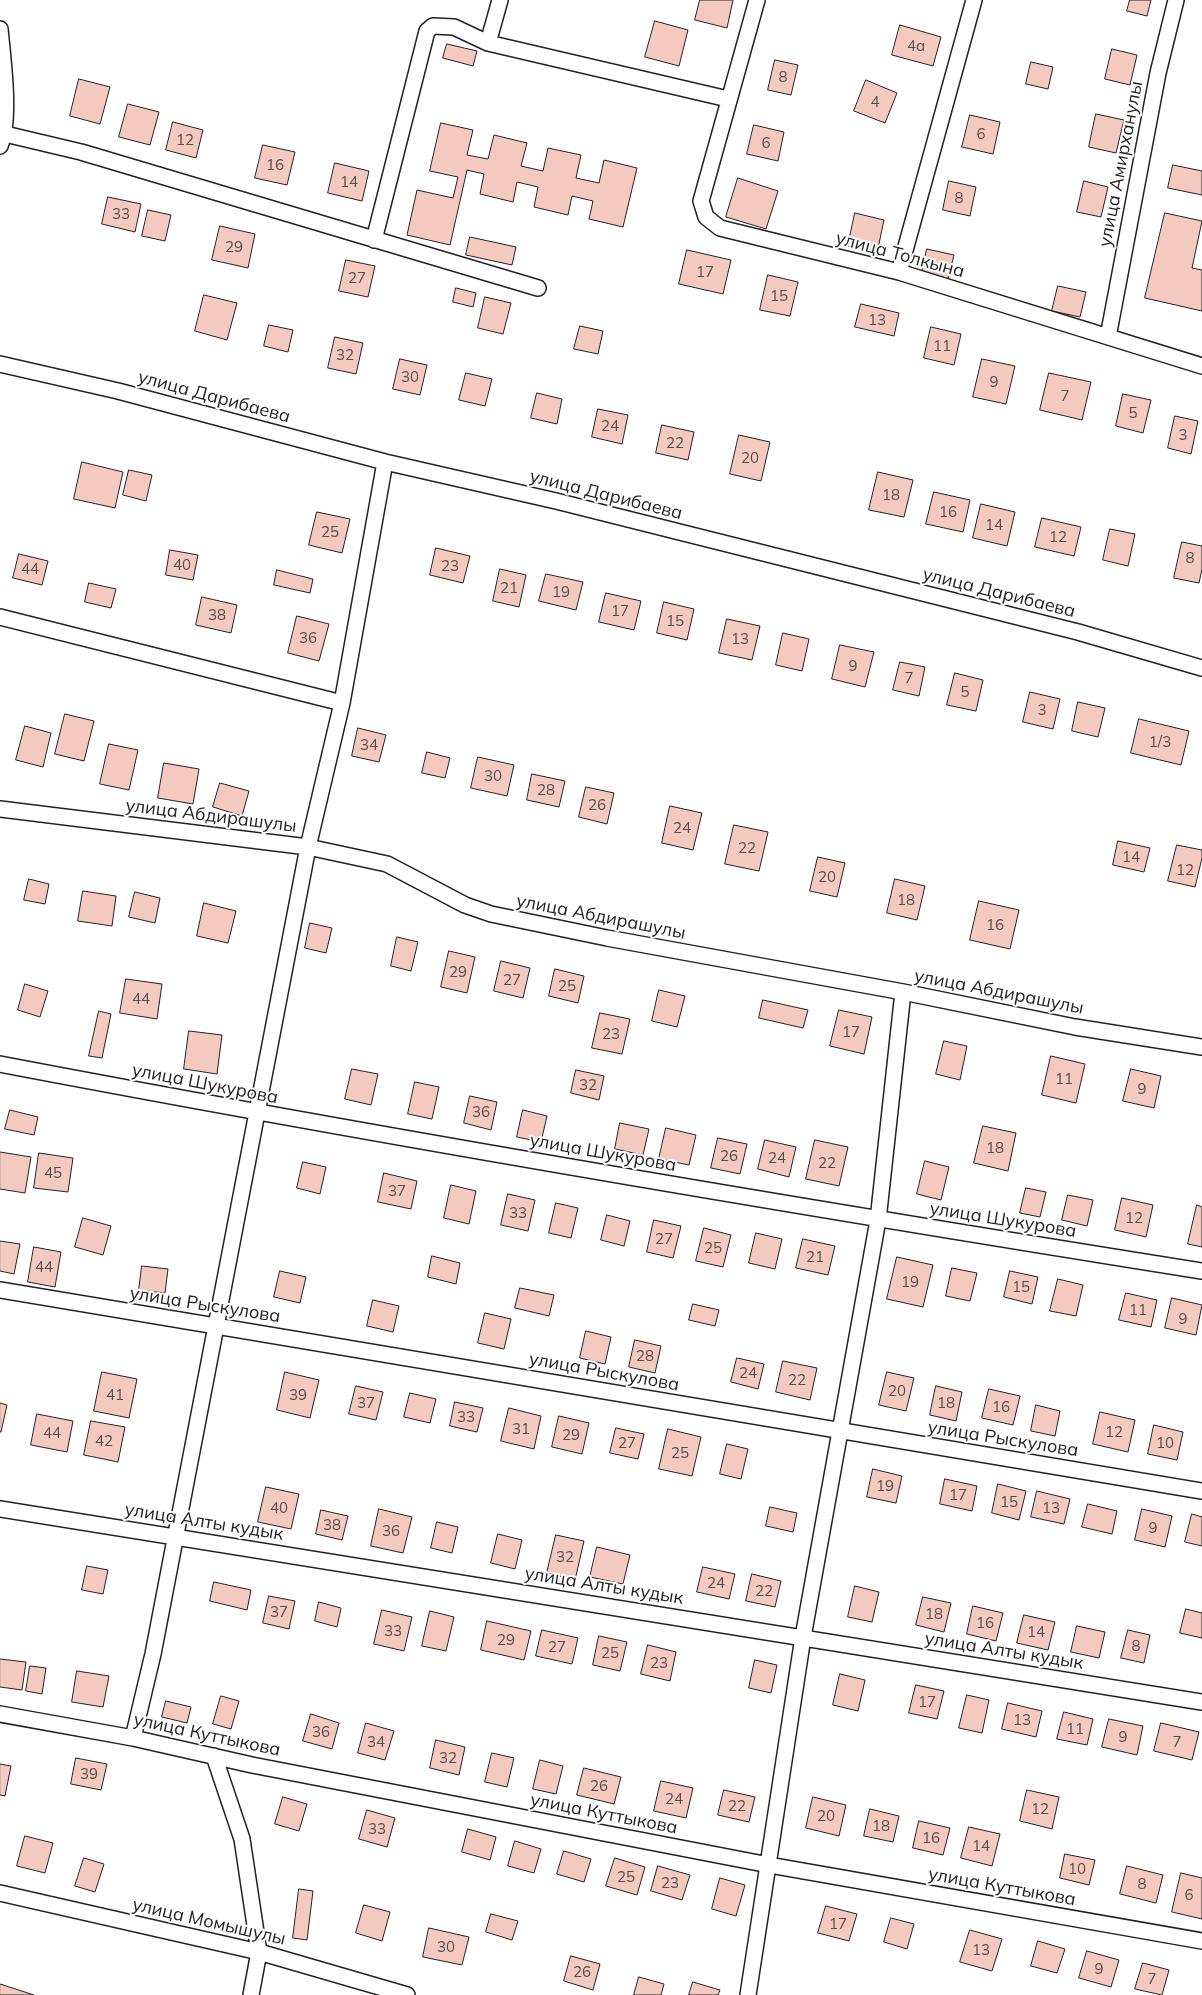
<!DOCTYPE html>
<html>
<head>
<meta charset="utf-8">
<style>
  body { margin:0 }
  canvas { display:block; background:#fff }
</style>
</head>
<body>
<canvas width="1202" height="1995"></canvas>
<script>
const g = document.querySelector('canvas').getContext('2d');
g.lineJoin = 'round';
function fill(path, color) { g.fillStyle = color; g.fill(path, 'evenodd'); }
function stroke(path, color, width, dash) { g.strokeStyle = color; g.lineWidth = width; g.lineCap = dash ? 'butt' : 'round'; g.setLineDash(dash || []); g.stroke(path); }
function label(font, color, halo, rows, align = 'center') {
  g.font = font + ' Mulish,sans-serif'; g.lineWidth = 4; g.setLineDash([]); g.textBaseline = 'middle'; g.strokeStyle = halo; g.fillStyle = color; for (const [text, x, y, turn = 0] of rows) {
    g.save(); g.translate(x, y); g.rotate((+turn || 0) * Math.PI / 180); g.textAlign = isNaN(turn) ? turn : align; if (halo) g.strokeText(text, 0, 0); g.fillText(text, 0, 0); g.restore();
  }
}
const building = new Path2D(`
  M700,0H733L727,28L695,20Z
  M1130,0H1151L1147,16L1127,11Z
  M655,21L688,30L679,66L645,57Z
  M900,25L941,37L933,66L892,55Z
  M447,44L477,51L473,66L443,58Z
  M1112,49L1137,55L1130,85L1105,79Z
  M775,60L798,65L791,95L768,90Z
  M1031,62L1053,67L1048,89L1026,84Z
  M79,79L110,87L100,124L70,116Z
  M866,80L897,93L885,123L854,111Z
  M128,104L159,112L150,145L119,137Z
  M1096,114L1124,120L1116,153L1089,147Z
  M970,115L1000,122L993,154L962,147Z
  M173,122L203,130L196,158L166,150Z
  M441,123L473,130L467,155L488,159L494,135L527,143L521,166L543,171L548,148L581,155L576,178L599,183L604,160L637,168L623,227L589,219L593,201L572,196L568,215L534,207L538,187L517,182L513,202L480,194L484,174L467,170L450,245L407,235L417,190L453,198L458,177L430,171Z
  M754,125L784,132L778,161L747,154Z
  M263,145L295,152L287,185L255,178Z
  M335,163L369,171L362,201L328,193Z
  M1173,165L1202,171V195L1168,188Z
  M738,178L778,191L766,229L726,217Z
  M949,181L976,187L970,216L943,210Z
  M1084,181L1108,187L1101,217L1077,212Z
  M108,197L141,204L135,232L102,224Z
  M148,210L171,215L165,241L142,236Z
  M855,213L884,220L877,253L848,246Z
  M1165,213L1202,221L1192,268L1202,270V311L1145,298Z
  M220,226L255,234L248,268L212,260Z
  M470,237L516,247L512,265L466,255Z
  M927,249L954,255L948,279L922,273Z
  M687,250L731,260L723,294L679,284Z
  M346,260L375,266L368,297L339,291Z
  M768,275L798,282L790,316L760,310Z
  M1058,286L1086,292L1080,317L1052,311Z
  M456,288L476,293L473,307L453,302Z
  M204,295L237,303L227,340L195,331Z
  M485,297L511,303L503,334L478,328Z
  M861,304L899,313L894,336L855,327Z
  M269,325L293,330L288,352L264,346Z
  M580,326L603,331L598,354L574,349Z
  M931,327L961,334L954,365L924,358Z
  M335,337L363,343L356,374L328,368Z
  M400,359L427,365L420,395L393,389Z
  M982,359L1015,366L1006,404L973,397Z
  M466,373L492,379L485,406L459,400Z
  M1049,373L1091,382L1082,420L1040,410Z
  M537,393L562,399L557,424L531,418Z
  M1123,394L1151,400L1143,433L1116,426Z
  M598,409L628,415L622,444L592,437Z
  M1175,416L1198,421L1191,454L1168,448Z
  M662,425L694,432L688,460L656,453Z
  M739,435L770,442L761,481L730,474Z
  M82,462L123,472L115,508L74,499Z
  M129,470L152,475L146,501L123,495Z
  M878,472L913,480L904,517L869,510Z
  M934,492L970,500L963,532L926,524Z
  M981,504L1015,512L1007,546L973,538Z
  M317,512L350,519L342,553L309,545Z
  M1042,518L1081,527L1074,556L1035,547Z
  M1110,529L1135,534L1128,566L1103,560Z
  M1182,542L1202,546V569L1199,583L1174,578Z
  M436,548L470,556L463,583L430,575Z
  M170,550L198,555L193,580L166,575Z
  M19,554L48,561L42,585L13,578Z
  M500,569L526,575L519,607L493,601Z
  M277,570L313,579L310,593L274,585Z
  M546,574L583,582L576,610L539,601Z
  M89,583L116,589L111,608L85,602Z
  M606,593L641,601L634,630L599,622Z
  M202,597L237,605L231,633L196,625Z
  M664,602L694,609L687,640L657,633Z
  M297,616L329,624L319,661L288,653Z
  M727,619L760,626L752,660L719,653Z
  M783,633L809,639L802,671L776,665Z
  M840,645L874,652L865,687L832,679Z
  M900,662L925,667L919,696L893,690Z
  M955,673L983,680L976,711L947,705Z
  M1030,692L1060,699L1053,729L1023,722Z
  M1078,702L1105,708L1098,737L1072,731Z
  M65,714L94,721L84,761L55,754Z
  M1139,719L1189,731L1181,765L1131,753Z
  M25,726L51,733L43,767L16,760Z
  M358,728L386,735L379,762L352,756Z
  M109,744L138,750L129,790L100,784Z
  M427,752L450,758L445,778L422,773Z
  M478,757L514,765L507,796L471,788Z
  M164,763L199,769L193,804L158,798Z
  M532,774L565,781L559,807L527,800Z
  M220,783L249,791L242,816L213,807Z
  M586,787L614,793L607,824L579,817Z
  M670,806L702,813L693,850L662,843Z
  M734,825L768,832L759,871L725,864Z
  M1118,841L1150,848L1144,872L1113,865Z
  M1177,845L1202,850V858L1195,887L1168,881Z
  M818,857L845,863L837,897L810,891Z
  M29,879L49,884L45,904L24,900Z
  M895,879L925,886L917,920L887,913Z
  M83,891L116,896L112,926L78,921Z
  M135,892L160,898L155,923L129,917Z
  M979,901L1019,910L1010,949L970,940Z
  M204,903L236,911L228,943L197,936Z
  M310,923L332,928L326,953L305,948Z
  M397,937L418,942L411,971L391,966Z
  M449,951L475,957L467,993L441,987Z
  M501,961L530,968L523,998L494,991Z
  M555,969L584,976L578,1003L549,996Z
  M126,979L162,984L157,1019L120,1013Z
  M25,984L48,991L40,1017L18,1010Z
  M659,990L685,996L677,1027L652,1021Z
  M763,1000L808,1010L803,1028L759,1018Z
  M839,1010L872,1017L864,1054L830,1046Z
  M99,1011L111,1014L102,1058L89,1056Z
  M600,1013L630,1019L622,1054L592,1048Z
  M189,1031L222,1035L217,1074L184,1069Z
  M944,1041L967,1046L960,1080L936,1074Z
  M1051,1056L1085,1064L1076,1103L1042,1095Z
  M352,1069L378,1074L371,1105L345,1099Z
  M1131,1069L1161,1076L1154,1108L1123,1101Z
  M576,1070L604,1076L599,1100L571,1093Z
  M415,1082L439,1087L432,1119L408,1114Z
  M470,1096L497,1102L491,1130L464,1123Z
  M10,1110L38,1117L34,1135L5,1129Z
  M523,1110L547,1116L541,1142L517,1137Z
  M620,1123L649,1129L643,1155L615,1149Z
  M983,1126L1016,1133L1008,1171L974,1163Z
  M666,1128L696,1135L689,1165L659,1159Z
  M718,1138L747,1144L740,1174L711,1168Z
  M765,1140L796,1147L789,1177L758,1169Z
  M815,1140L848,1147L839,1186L806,1179Z
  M0,1152L31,1157L25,1193L0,1189Z
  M39,1153L73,1158L68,1192L34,1188Z
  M925,1161L949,1167L941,1200L917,1194Z
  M303,1162L326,1167L320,1194L297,1188Z
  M384,1173L417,1181L411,1209L378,1202Z
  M451,1185L476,1191L469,1224L444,1218Z
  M1026,1188L1046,1192L1040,1217L1020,1213Z
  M508,1194L535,1200L528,1231L501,1225Z
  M1068,1195L1093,1200L1087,1226L1062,1220Z
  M1122,1198L1153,1205L1146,1237L1115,1230Z
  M556,1203L578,1208L571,1238L549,1233Z
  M1197,1205L1202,1207V1247L1188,1244Z
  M607,1215L630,1221L624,1246L601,1240Z
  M83,1218L111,1226L103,1255L75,1247Z
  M654,1220L681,1226L673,1258L647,1252Z
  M704,1228L731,1235L723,1267L696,1261Z
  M756,1233L782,1239L775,1269L749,1263Z
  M803,1239L835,1246L828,1275L796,1268Z
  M0,1241L20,1244L14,1274L0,1271Z
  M34,1247L61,1252L55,1287L28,1282Z
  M432,1256L460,1263L456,1284L428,1277Z
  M897,1257L933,1265L923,1307L887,1299Z
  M142,1266L168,1269L165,1293L139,1290Z
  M952,1268L977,1273L970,1301L946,1296Z
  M280,1271L306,1277L300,1303L274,1297Z
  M1010,1271L1038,1277L1032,1304L1004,1297Z
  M1058,1279L1083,1285L1076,1316L1050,1311Z
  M520,1288L554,1295L549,1316L515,1308Z
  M1126,1293L1157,1300L1151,1327L1119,1320Z
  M1172,1298L1202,1305L1196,1335L1165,1328Z
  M373,1300L399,1306L393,1332L367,1326Z
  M693,1304L719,1310L715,1326L689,1320Z
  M485,1313L511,1319L504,1349L478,1343Z
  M586,1331L611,1337L605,1364L580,1358Z
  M635,1340L661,1346L655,1373L629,1367Z
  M737,1358L764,1364L758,1389L731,1382Z
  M783,1361L817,1368L810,1400L776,1392Z
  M102,1372L137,1379L129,1418L94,1411Z
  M285,1372L319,1380L310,1418L277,1410Z
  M887,1372L914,1378L906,1411L879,1405Z
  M356,1386L383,1392L376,1420L349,1414Z
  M936,1386L962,1392L956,1421L930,1415Z
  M989,1389L1020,1396L1013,1425L982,1418Z
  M410,1393L436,1399L430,1423L404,1417Z
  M455,1402L483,1408L477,1432L450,1426Z
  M0,1403L7,1405L1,1432H0Z
  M1036,1405L1060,1411L1055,1436L1031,1431Z
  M509,1408L541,1416L534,1449L501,1441Z
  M1100,1412L1135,1420L1128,1452L1093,1444Z
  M37,1414L73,1421L67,1452L31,1445Z
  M559,1416L589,1423L582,1454L552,1447Z
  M91,1421L125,1427L118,1462L84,1455Z
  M1154,1425L1183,1432L1177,1460L1148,1454Z
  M616,1428L644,1434L638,1459L610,1453Z
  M668,1429L701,1437L692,1476L659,1469Z
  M727,1444L748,1449L741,1479L720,1474Z
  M873,1469L902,1476L896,1503L867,1497Z
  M945,1479L977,1486L972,1511L940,1504Z
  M998,1484L1026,1491L1019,1520L992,1513Z
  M266,1487L299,1494L291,1529L258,1522Z
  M1037,1491L1070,1499L1064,1524L1031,1517Z
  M1088,1504L1117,1511L1112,1534L1082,1527Z
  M770,1507L797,1513L793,1532L766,1526Z
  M379,1509L412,1517L403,1553L371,1546Z
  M1142,1509L1172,1516L1165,1547L1135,1540Z
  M321,1510L348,1516L342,1540L316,1534Z
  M1192,1514L1202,1517V1546L1185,1542Z
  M437,1522L458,1527L452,1553L431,1548Z
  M498,1534L522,1540L515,1569L491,1563Z
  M556,1535L584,1541L575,1580L547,1573Z
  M597,1547L630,1555L623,1584L590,1577Z
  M87,1566L108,1570L103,1594L82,1590Z
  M703,1567L735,1574L729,1599L697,1592Z
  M752,1574L781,1581L775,1607L746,1601Z
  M214,1582L251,1590L247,1610L210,1601Z
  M855,1586L879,1592L872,1622L848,1617Z
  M269,1596L295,1601L289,1629L263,1623Z
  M923,1597L951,1603L944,1632L916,1625Z
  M319,1602L341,1608L337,1627L315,1621Z
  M973,1606L1003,1613L996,1641L967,1634Z
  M1186,1609L1202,1613V1638L1180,1633Z
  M382,1610L412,1617L404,1651L374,1644Z
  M430,1611L454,1617L446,1651L422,1646Z
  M1024,1615L1055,1622L1048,1650L1017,1643Z
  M487,1621L531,1631L524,1660L481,1650Z
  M1077,1626L1105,1632L1099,1658L1071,1652Z
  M542,1630L578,1638L572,1664L536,1656Z
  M1128,1630L1150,1635L1144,1663L1121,1658Z
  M599,1636L627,1642L620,1671L593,1665Z
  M648,1645L676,1652L670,1681L641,1674Z
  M0,1659L26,1662L22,1690L0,1687Z
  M755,1660L777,1665L771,1693L749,1688Z
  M30,1666L46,1668L42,1694L26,1691Z
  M77,1671L109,1676L103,1707L72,1702Z
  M840,1674L865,1680L858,1711L833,1705Z
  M916,1685L944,1691L937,1719L909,1713Z
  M967,1695L989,1700L982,1733L959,1728Z
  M221,1696L239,1701L231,1729L213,1724Z
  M166,1701L191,1707L187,1723L162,1717Z
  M1008,1703L1042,1711L1036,1737L1002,1729Z
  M1064,1712L1093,1719L1087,1745L1057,1739Z
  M311,1714L339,1723L332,1749L303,1741Z
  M1109,1719L1143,1726L1137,1755L1102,1747Z
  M366,1723L394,1731L385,1760L358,1753Z
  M1161,1723L1199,1732L1192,1760L1154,1751Z
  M436,1740L465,1747L459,1775L430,1768Z
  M492,1753L514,1758L507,1787L485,1782Z
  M76,1758L107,1764L101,1790L71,1784Z
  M540,1760L563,1766L556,1794L533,1789Z
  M0,1764L11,1766L5,1796L0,1795Z
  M584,1768L621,1777L614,1804L577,1795Z
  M661,1781L693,1788L686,1818L654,1811Z
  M724,1790L755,1797L749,1822L718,1815Z
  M1027,1790L1059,1797L1052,1829L1020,1821Z
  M283,1797L307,1804L299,1831L275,1824Z
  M813,1797L846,1805L839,1836L806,1828Z
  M870,1809L899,1816L893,1842L864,1836Z
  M367,1810L395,1818L387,1847L359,1839Z
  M919,1821L950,1828L943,1855L913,1848Z
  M969,1827L1000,1834L992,1866L961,1858Z
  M468,1829L496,1837L490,1860L462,1852Z
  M25,1836L53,1843L45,1873L17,1866Z
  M515,1841L541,1849L534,1873L508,1866Z
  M564,1851L591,1859L584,1882L557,1874Z
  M1065,1854L1095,1860L1089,1885L1060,1878Z
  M84,1858L104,1864L95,1892L75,1886Z
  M615,1858L645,1867L637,1895L606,1886Z
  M658,1866L690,1875L682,1900L651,1891Z
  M1127,1866L1163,1875L1156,1903L1120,1894Z
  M1181,1873L1202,1878V1919L1172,1912Z
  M720,1878L745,1885L736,1916L712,1909Z
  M299,1889L313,1891L307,1940L293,1938Z
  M364,1905L390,1912L382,1941L356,1933Z
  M826,1906L857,1914L849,1941L818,1933Z
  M491,1914L518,1921L512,1940L486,1932Z
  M891,1918L914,1924L907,1949L884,1942Z
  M429,1928L469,1937L462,1965L423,1957Z
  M970,1930L1002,1939L992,1971L960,1962Z
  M1038,1941L1065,1949L1057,1973L1031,1966Z
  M1087,1951L1119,1960L1111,1987L1079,1978Z
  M571,1956L600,1964L593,1990L564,1981Z
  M1143,1963L1169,1970L1162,1995L1135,1989Z
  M639,1977L664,1984L661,1995H634Z
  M693,1982L720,1990L718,1995H689Z
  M0,1984L34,1995H0Z`);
const street = new Path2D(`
  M500,0L488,43L728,99
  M757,0L701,201L706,217L720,228L899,272L1202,366
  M0,29C3,60 11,119 0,146
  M5,134L81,152L538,288
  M374,240L427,31L433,26L454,27L488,43
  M899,272L974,0
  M1108,337L1158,73L1176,0
  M0,364L118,391L385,462L556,501L1078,632L1202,668
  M0,617L342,703
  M0,809L308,847L387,864L465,905L491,914L607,938L903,992L1075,1027L1202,1047
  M0,1064C399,1140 800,1207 1202,1271
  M0,1290L1202,1491
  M0,1509L1202,1702
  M0,1714L133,1738L252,1765L769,1865L1202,1941
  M133,1738L153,1654L308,847L342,703L385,462
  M214,1756L242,1839L259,1952L251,1995
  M0,1893L259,1952L407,1995
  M748,1995L803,1637L878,1220L903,992`);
const numberNames = [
  ["4а",916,46],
  ["8",783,77],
  ["4",875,102],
  ["6",981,134],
  ["12",185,140],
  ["6",766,143],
  ["16",275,165],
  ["14",349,182],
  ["8",959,198],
  ["33",121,214],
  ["29",234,247],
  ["17",705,272],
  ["27",357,278],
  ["15",779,296],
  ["13",877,320],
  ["11",942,346],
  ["32",345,355],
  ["30",410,377],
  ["9",994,382],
  ["7",1065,396],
  ["5",1133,413],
  ["24",610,426],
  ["3",1183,435],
  ["22",675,443],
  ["20",750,458],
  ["18",891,495],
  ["16",948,512],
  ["14",994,525],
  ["25",330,532],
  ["12",1058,537],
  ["8",1190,558],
  ["40",182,565],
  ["23",450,566],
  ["44",30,569],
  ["21",509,588],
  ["19",561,592],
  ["17",620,611],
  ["38",217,615],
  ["15",675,621],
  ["36",308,638],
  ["13",740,639],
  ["9",853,666],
  ["7",909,678],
  ["5",965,692],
  ["3",1042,710],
  ["1/3",1160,742],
  ["34",369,745],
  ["30",493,776],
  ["28",546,790],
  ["26",597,805],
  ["24",682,828],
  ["22",747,848],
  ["14",1131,857],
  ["12",1185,870],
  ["20",827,877],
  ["18",906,900],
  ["16",995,925],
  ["29",458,972],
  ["27",512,980],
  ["25",567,986],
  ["44",141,999],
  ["17",851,1032],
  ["23",611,1034],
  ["11",1064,1079],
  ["32",588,1085],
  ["9",1142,1089],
  ["36",481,1112],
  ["18",995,1148],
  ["26",729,1156],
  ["24",777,1158],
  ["22",827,1163],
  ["45",53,1173],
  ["37",397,1191],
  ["33",518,1213],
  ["12",1134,1218],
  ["27",664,1239],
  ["25",713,1248],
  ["21",815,1257],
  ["44",44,1267],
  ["19",910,1282],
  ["15",1021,1287],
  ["11",1138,1310],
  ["9",1183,1319],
  ["28",645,1356],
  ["24",748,1373],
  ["22",797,1380],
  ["20",897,1391],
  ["41",115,1395],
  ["39",298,1395],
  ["37",366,1403],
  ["18",946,1403],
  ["16",1001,1407],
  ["33",466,1417],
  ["31",521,1429],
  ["12",1114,1432],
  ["44",52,1433],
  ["29",571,1435],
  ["42",104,1441],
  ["27",627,1443],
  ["10",1165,1443],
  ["25",680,1453],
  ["19",885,1486],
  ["17",958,1495],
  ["15",1009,1502],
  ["40",279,1508],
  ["13",1051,1508],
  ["38",332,1525],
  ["9",1153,1528],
  ["36",391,1531],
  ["32",565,1557],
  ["24",716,1583],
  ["22",764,1591],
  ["37",279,1612],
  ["18",934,1614],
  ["16",985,1623],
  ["33",393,1631],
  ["14",1036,1632],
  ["29",506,1640],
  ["8",1136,1646],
  ["27",557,1647],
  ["25",610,1653],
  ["23",659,1663],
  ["17",927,1702],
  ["13",1022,1720],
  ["11",1075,1729],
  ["36",321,1732],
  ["9",1123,1737],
  ["34",376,1742],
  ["7",1177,1742],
  ["32",448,1758],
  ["39",89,1774],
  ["26",599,1786],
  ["24",674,1799],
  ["22",737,1806],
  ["12",1040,1809],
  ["20",826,1816],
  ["18",881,1826],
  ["33",377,1829],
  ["16",931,1838],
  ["14",981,1846],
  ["10",1077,1869],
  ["25",626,1877],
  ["23",670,1883],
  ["8",1142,1884],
  ["6",1189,1895],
  ["17",838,1924],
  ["30",446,1947],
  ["13",981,1950],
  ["9",1099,1969],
  ["26",582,1972],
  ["7",1152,1979]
];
const streetNames = [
  ["улица Амирханулы",1121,164,-79],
  ["улица Толкына",900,255,15],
  ["улица Дарибаева",214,397,15],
  ["улица Дарибаева",606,495,14],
  ["улица Дарибаева",999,593,14],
  ["улица Абдирашулы",211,816,7],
  ["улица Абдирашулы",601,917,11],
  ["улица Абдирашулы",999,992,11],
  ["улица Шукурова",205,1084,11],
  ["улица Шукурова",603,1153,10],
  ["улица Шукурова",1003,1220,9],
  ["улица Рыскулова",205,1305,9],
  ["улица Рыскулова",604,1372,10],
  ["улица Рыскулова",1003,1439,9],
  ["улица Алты кудык",204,1522,9],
  ["улица Алты кудык",604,1586,9],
  ["улица Алты кудык",1004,1651,9],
  ["улица Куттыкова",207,1735,12],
  ["улица Куттыкова",604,1814,11],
  ["улица Куттыкова",1002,1887,10],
  ["улица Момышулы",209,1922,13]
];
fill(building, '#f3c9c0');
stroke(building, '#222', 1);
stroke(street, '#222', 18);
stroke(street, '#fff', 15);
label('15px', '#564c4a', null, numberNames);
label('18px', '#222', '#fff', streetNames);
</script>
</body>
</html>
